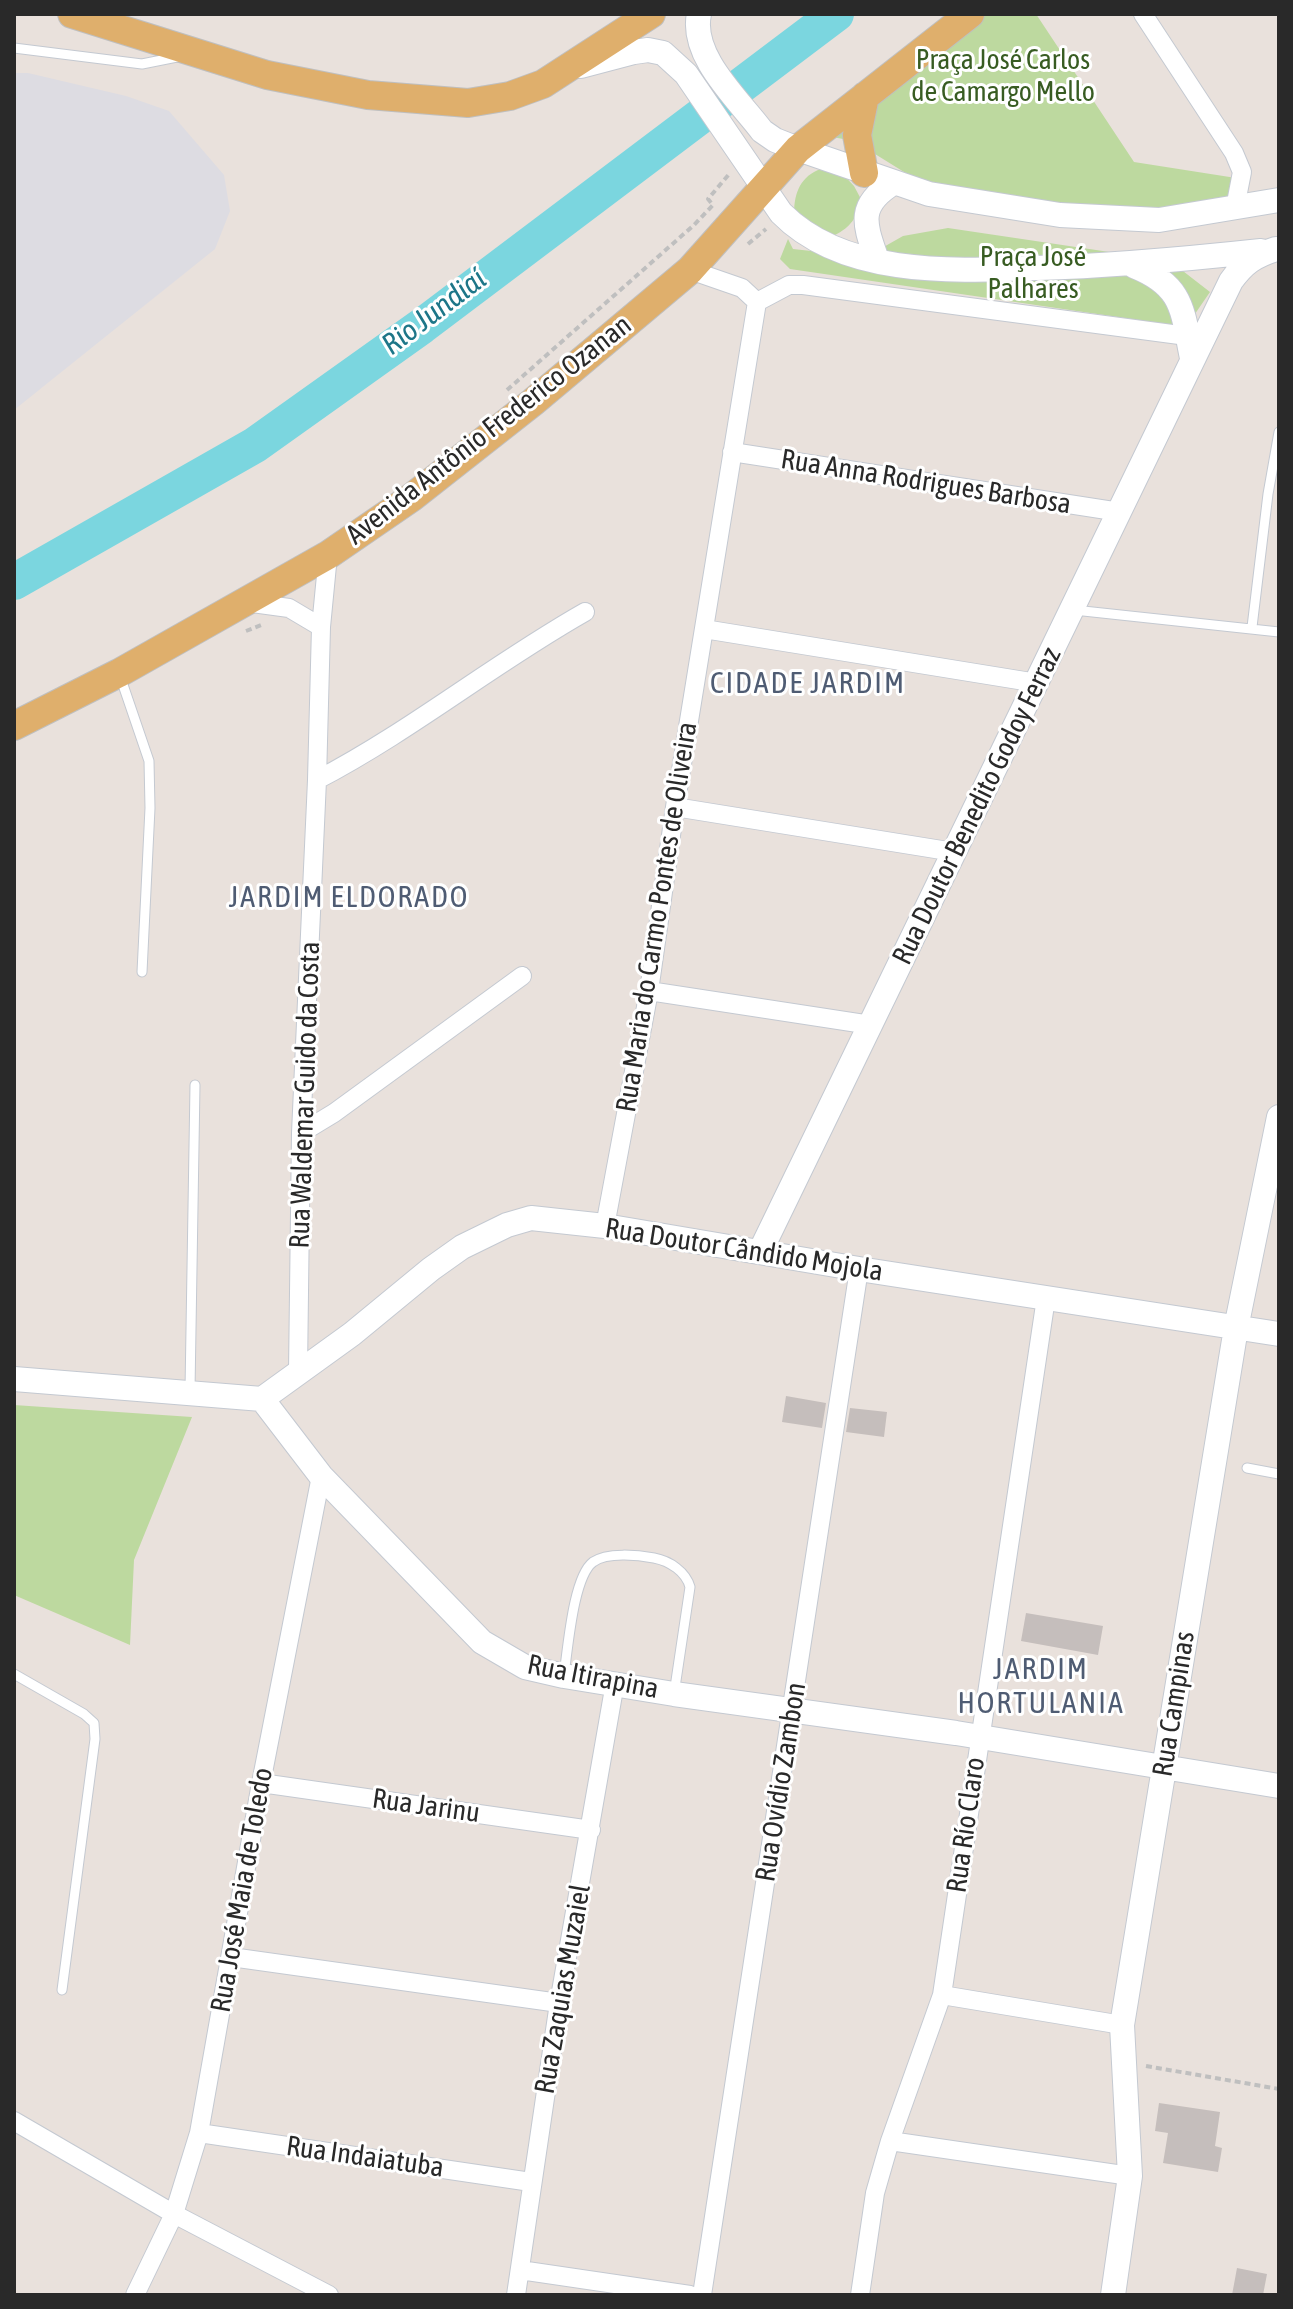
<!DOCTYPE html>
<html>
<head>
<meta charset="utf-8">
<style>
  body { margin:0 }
  #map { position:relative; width:1293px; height:2309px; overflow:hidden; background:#e9e1dc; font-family:"Asap Condensed",sans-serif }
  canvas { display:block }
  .frame { position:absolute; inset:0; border:16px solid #292929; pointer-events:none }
</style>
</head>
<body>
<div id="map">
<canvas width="1293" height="2309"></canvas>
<div class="frame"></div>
</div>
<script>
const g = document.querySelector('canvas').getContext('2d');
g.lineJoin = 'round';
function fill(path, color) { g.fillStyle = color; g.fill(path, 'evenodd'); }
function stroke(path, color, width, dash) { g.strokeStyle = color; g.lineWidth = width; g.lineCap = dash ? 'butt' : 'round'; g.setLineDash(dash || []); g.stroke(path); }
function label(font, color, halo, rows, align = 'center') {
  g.font = font + ' "Asap Condensed",sans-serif'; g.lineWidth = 6; g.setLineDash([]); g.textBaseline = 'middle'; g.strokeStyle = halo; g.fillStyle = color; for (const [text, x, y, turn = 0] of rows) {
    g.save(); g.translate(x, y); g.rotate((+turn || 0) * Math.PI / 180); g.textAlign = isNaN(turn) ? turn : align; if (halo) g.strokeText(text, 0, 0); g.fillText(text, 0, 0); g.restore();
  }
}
const industrial = new Path2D(`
  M14,73H28L126,96L169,111L224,175L230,211L215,249L14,410Z`);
const green = new Path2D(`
  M980,14H1036L1134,162L1236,178L1232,196L1159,212L1100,210L925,185L854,141L827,136Z
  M818,170H839L854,186L862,201C856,218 851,227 835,235L794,216C794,196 798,179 818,170Z
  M948,228L1170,261L1210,292L1186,327L790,269L780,259L788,239L793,249L866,257L903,236Z
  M14,1405L192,1417L134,1560L130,1645L14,1595Z`);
const river = new Path2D(`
  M14,582L255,445L422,326L836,14`);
const building = new Path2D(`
  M786,1396L826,1403L822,1428L782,1422Z
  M850,1408L887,1412L884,1437L846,1432Z
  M1026,1613L1103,1626L1098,1655L1021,1641Z
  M1159,2103L1220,2112L1215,2146L1222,2148L1218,2172L1163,2163L1168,2133L1155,2131Z
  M1237,2268L1267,2274L1263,2295H1232Z`);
const path = new Path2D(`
  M748,244L766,229
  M507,390L694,225L713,205L708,199L730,173
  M246,631L264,624
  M1146,2066L1279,2089`);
const lane = new Path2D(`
  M14,48L142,64L177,57
  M1074,610L1279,632
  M1252,627L1268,494L1279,432
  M120,676L149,761L150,808L142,972
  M190,1390L195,1085
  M1247,1468L1279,1474
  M14,1674L84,1714L94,1723L95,1739L62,1990
  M564,1674C568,1649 573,1577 593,1562C607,1552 638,1555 654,1558C670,1561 686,1572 690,1587L674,1694`);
const street = new Path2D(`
  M1143,14L1234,153L1242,172L1235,208
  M690,270L742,288L757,302
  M757,302L789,285H803L1187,336
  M732,452L1120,512
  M245,602L289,608L321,627
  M704,629L1037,683
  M317,780C411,731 493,664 585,612
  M675,807L954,852
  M649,991L871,1025
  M301,1133L334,1113L522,976
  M605,1226L649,991L675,807L757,302
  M298,1372L301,1133L317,780L321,627L328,555
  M261,1783L591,1830
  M231,1957L559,2003
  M942,1995L1122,2025
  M14,2121L174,2214L329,2295
  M199,2133L531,2182
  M890,2141L1130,2176
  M520,2270L690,2295
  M135,2295L174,2214L199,2133L261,1783L321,1476
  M516,2295L559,2003L615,1683
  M702,2295L859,1269
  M860,2295L875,2193L890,2141L942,1995L1046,1298`);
const secondary = new Path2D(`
  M699,14C690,56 738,99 762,131L775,140L798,149L929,194L1060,215L1159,220L1279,200
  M581,66L634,52L648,50L663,53L686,74L781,213C844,277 954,271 1036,268C1112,266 1186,259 1261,251
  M877,260C865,225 856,206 893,183
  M1134,266C1184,286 1182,310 1192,358
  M760,1252L1231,281C1244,263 1254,256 1276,249
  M14,1379L262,1399L321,1476L482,1642L525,1667L564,1676L674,1694L956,1733L1279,1786
  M262,1399L352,1334L431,1269L462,1247L507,1225L531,1218L605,1226L859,1269L1279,1334
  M1113,2295L1130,2176L1122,2025L1236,1328L1279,1117`);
const primary = new Path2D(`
  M72,14L267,75L368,95L468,103L510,96L543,84L651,14
  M864,173L857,135L865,96
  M14,726L119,673L328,555L411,498L533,402L690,270L798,149L970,14`);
const parkNames = [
  ["Praça José Carlos",1003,60],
  ["de Camargo Mello",1003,92],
  ["Praça José",1033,257],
  ["Palhares",1033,289]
];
const streetNames = [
  ["Avenida Antônio Frederico Ozanan",489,430,-38],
  ["Rua Anna Rodrigues Barbosa",926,482,9],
  ["Rua Doutor Benedito Godoy Ferraz",977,806,-64],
  ["Rua Maria do Carmo Pontes de Oliveira",657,917,-81],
  ["Rua Waldemar Guido da Costa",305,1095,-88],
  ["Rua Doutor Cândido Mojola",744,1250,9],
  ["Rua Itirapina",593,1677,11],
  ["Rua Campinas",1174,1704,-81],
  ["Rua Ovídio Zambon",781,1782,-81],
  ["Rua Jarinu",426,1806,8],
  ["Rua Río Claro",966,1825,-82],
  ["Rua José Maia de Toledo",242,1890,-80],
  ["Rua Zaquias Muzaiel",563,1989,-80],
  ["Rua Indaiatuba",365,2157,8]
];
const waterNames = [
  ["Rio Jundiaí",434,312,-37]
];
const neighbourhoodNames = [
  ["CIDADE JARDIM",808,684],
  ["JARDIM ELDORADO",349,898],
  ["JARDIM",1041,1670],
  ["HORTULANIA",1041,1704]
];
fill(industrial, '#dddce2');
fill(green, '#bdd99f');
stroke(river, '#7bd6df', 36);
fill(building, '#c5bebc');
stroke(lane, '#c4c9d1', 11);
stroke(street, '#c4c9d1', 20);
stroke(secondary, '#c4c9d1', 26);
stroke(primary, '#bfbfbf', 30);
stroke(path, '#bfbfbf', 4, [6, 4]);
stroke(lane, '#fff', 9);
stroke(street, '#fff', 18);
stroke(secondary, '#fff', 24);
stroke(primary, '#dfaf6c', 28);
label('28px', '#385c22', '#fff', parkNames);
label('28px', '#292929', '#fff', streetNames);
label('italic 30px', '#1d7688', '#fff', waterNames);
g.letterSpacing = '2px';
label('30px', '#4f5c73', '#fff', neighbourhoodNames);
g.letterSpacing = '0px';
</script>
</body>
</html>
